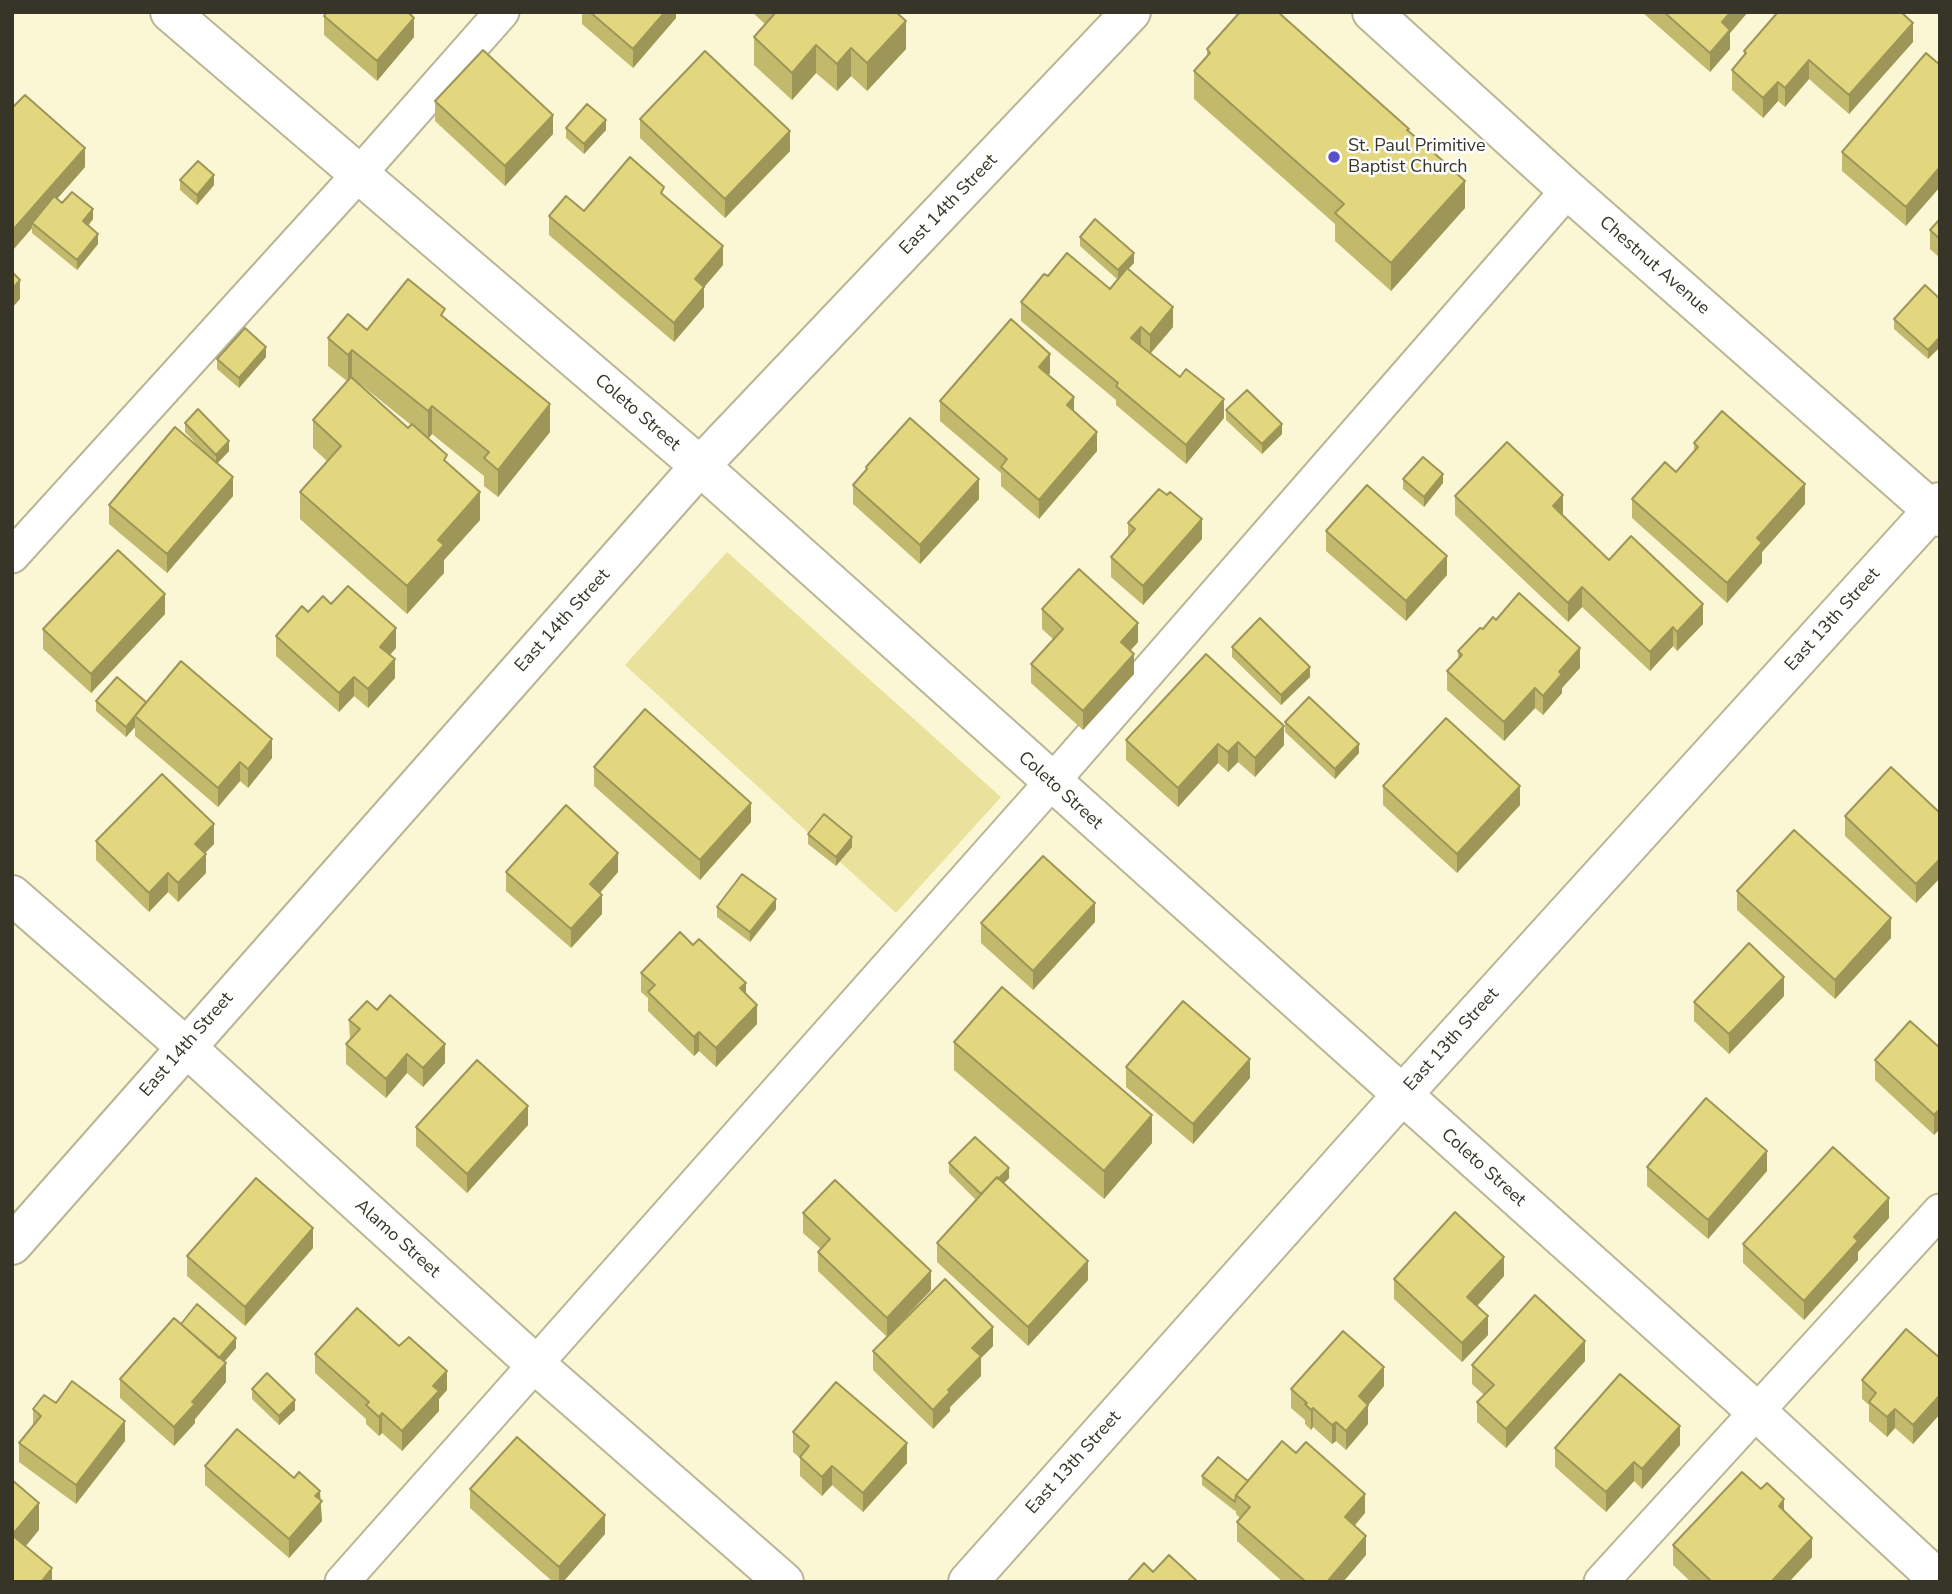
<!DOCTYPE html>
<html>
<head>
<meta charset="utf-8">
<style>
  body { margin:0 }
  #map { position:relative; width:1952px; height:1594px; overflow:hidden; background:#fbf7d5; font-family:"Nunito Sans",sans-serif }
  canvas { display:block }
  .frame { position:absolute; inset:0; border:14px solid #363527; pointer-events:none }
</style>
</head>
<body>
<div id="map">
<canvas width="1952" height="1594"></canvas>
<div class="frame"></div>
</div>
<script>
const g = document.querySelector('canvas').getContext('2d');
g.lineJoin = 'round';
function fill(path, color) { g.fillStyle = color; g.fill(path, 'evenodd'); }
function stroke(path, color, width, dash) { g.strokeStyle = color; g.lineWidth = width; g.lineCap = dash ? 'butt' : 'round'; g.setLineDash(dash || []); g.stroke(path); }
function label(font, color, halo, rows, align = 'center') {
  g.font = font + ' "Nunito Sans",sans-serif'; g.lineWidth = 5; g.setLineDash([]); g.textBaseline = 'middle'; g.strokeStyle = halo; g.fillStyle = color; for (const [text, x, y, turn = 0] of rows) {
    g.save(); g.translate(x, y); g.rotate((+turn || 0) * Math.PI / 180); g.textAlign = isNaN(turn) ? turn : align; if (halo) g.strokeText(text, 0, 0); g.fillText(text, 0, 0); g.restore();
  }
}
const green = new Path2D(`
  M727,552L1001,797L896,913L625,665Z`);
const service = new Path2D(`
  M12,556L360,173L502,12
  M342,1582L1051,783L1568,190
  M1601,1582L1940,1211`);
const minor = new Path2D(`
  M170,12L700,466L1756,1411L1940,1581
  M12,895L186,1047L535,1364L784,1582
  M12,1245L700,466L1131,12
  M968,1582L1402,1095L1940,502`);
const secondary = new Path2D(`
  M1372,12L1568,190L1940,517`);
const wall = new Path2D(`
  M582,12H676V18L633,68L582,24Z
  M752,12H896L906,49L867,91L851,76L837,91L816,73L792,100L754,65V37L765,24Z
  M1642,12H1748L1730,33V49L1710,72Z
  M324,16L414,37L377,81L324,35Z
  M1913,42L1849,114L1809,79L1785,107L1778,101L1763,118L1732,90V70L1744,56V51Z
  M1207,49L1409,132L1435,155L1465,208L1391,291L1335,241V224L1194,99V71L1207,56Z
  M1940,65L1906,226L1842,171V152Z
  M435,101L553,134L505,186L435,121Z
  M12,108L85,167L57,199L62,203L93,219L88,226L98,244L77,270L32,233V228L12,251Z
  M640,119L790,151L725,218L640,138Z
  M566,128L606,130L584,154L566,138Z
  M180,180L214,185L197,205L180,190Z
  M664,196L723,265L704,287V307L674,342L549,235V216L584,211Z
  M1940,219V258L1930,249V230Z
  M1080,237L1134,263L1128,269L1173,327L1150,354L1224,418L1186,464L1116,405V400L1021,321V302L1048,276L1110,289L1118,280L1080,246Z
  M1940,299L1928,359L1894,329V319Z
  M445,319L550,432L498,497L484,486V476L432,434L428,439L447,463L480,520L444,560V573L407,614L300,519V492L327,461L313,448V420L347,381L328,366V338L367,330ZM359,383L411,425L408,428Z
  M266,357L239,388L217,369V359Z
  M1050,373L1048,375L1074,411L1097,451L1039,519L1001,486V473L940,421V401Z
  M1226,410L1282,434L1262,454L1226,420Z
  M185,423L229,451L217,463L233,496L167,573L109,524V505L200,448L185,432Z
  M1694,443L1805,504L1762,552V563L1727,603L1632,518V499L1676,472L1694,452Z
  M866,467L979,499L920,564L853,504V485L866,470Z
  M1403,479L1443,483L1424,507L1403,489Z
  M1455,496L1563,514V515L1609,560L1703,624L1677,651L1673,646L1650,671L1582,607L1568,622L1455,515Z
  M1128,523L1202,539L1143,605L1111,577V557L1128,538Z
  M1326,531L1447,575L1406,621L1326,551Z
  M331,604L396,648L390,655L395,678L368,708L354,696L339,712L276,656V636L308,612Z
  M1042,609L1138,642L1130,651L1134,674L1083,730L1031,683V664L1053,639L1042,629Z
  M165,614L91,693L43,649V629Z
  M1496,620L1580,668L1562,688V693L1543,715L1535,708L1504,741L1447,690V671L1458,658V651L1483,629Z
  M1232,647L1310,677L1281,705L1232,657Z
  M1206,654L1284,745L1255,777L1238,762L1228,772L1218,763L1178,807L1126,760V740Z
  M96,701L146,702L272,758L248,788L240,781L218,807L135,736V727L126,737L96,711Z
  M1940,706V728L1938,726V707Z
  M1285,722L1359,753L1335,779L1285,732Z
  M594,767L751,822L700,880L594,786Z
  M1383,786L1520,805L1457,873L1383,805Z
  M1940,813V878L1916,903L1845,836V816Z
  M808,834L852,847L836,866L808,844Z
  M96,841L214,844L205,853L206,873L178,902L168,892L149,912L96,860Z
  M506,872H618L600,893L602,914L571,948L506,891Z
  M1737,891L1891,938L1835,999L1737,910Z
  M717,907L776,909L750,942L717,917Z
  M1095,922L1033,990L981,943V923Z
  M641,973L746,994L757,1024L716,1067L699,1051L694,1056L648,1011V998L641,992Z
  M1784,996L1729,1054L1694,1021V1002Z
  M377,1010L445,1063L423,1087L407,1073L386,1098L346,1064V1044L350,1040L349,1020Z
  M954,1042L1152,1143L1104,1199L954,1070Z
  M1940,1048L1934,1135L1875,1080V1060Z
  M1126,1067L1250,1078L1193,1144L1126,1087Z
  M528,1125L467,1193L416,1146V1127Z
  M949,1163L1009,1178L1003,1184L1088,1280L1028,1346L937,1262V1243L976,1200L949,1173Z
  M1647,1167L1767,1171L1708,1239L1647,1186Z
  M803,1213L931,1290L893,1330L993,1346L981,1358V1376L950,1407V1411L933,1429L873,1370V1351L887,1337L818,1271V1252L821,1249L803,1233Z
  M1889,1218L1858,1252V1260L1804,1320L1743,1263V1244Z
  M313,1248L245,1326L187,1276V1256Z
  M1504,1276L1477,1306L1488,1335L1462,1362L1394,1299V1279Z
  M1940,1291V1312L1939,1311Z
  M181,1324L236,1348L224,1362L226,1382L195,1419V1423L174,1446L120,1398V1379Z
  M315,1354L447,1390L439,1399V1411L402,1451L382,1433L379,1436L366,1424V1419L315,1373Z
  M1940,1358V1414L1913,1444L1895,1428L1887,1437L1869,1421V1405L1862,1399V1380Z
  M1585,1361L1506,1448L1477,1422V1402L1484,1395L1472,1384V1365Z
  M1384,1386L1368,1405V1424L1346,1450L1336,1441L1332,1444L1313,1427L1311,1430L1305,1424V1420L1291,1408V1389Z
  M252,1389L295,1410L279,1425L252,1399Z
  M56,1403L125,1441L76,1504L19,1462V1443L33,1426V1409Z
  M793,1432L907,1463L863,1512L832,1485L822,1496L800,1476V1458L793,1452Z
  M1680,1445L1642,1489L1634,1481L1606,1512L1555,1467V1448Z
  M205,1466L320,1500L322,1521L289,1558L205,1485Z
  M1202,1476L1248,1481L1365,1513L1355,1525L1366,1555L1343,1582H1283L1237,1541V1522L1240,1518L1236,1514V1510L1235,1511L1202,1485Z
  M470,1489L605,1534L563,1582H553L470,1508Z
  M1784,1511L1812,1557L1789,1582H1691L1673,1565V1545Z`);
const shadedWall = new Path2D(`
  M665,12H676V18L633,68V49Z
  M1731,12H1748L1730,33V49L1710,72V53L1722,22Z
  M414,18V37L377,81V61Z
  M906,21V49L867,91V63Z
  M1913,23V42L1849,114V95Z
  M816,45V73L792,100V73Z
  M851,48V76L837,91V64Z
  M1809,60V79L1785,107V88Z
  M1778,82V101L1763,118V98Z
  M553,115V134L505,186V166Z
  M606,120V130L584,154V144Z
  M790,131V151L725,218V199Z
  M85,148V167L34,225L32,223V228L12,251V231Z
  M1940,167V187L1906,226V207Z
  M214,175V185L197,205V195Z
  M1465,181V208L1391,291V263Z
  M93,209V219L83,231V221Z
  M98,234V244L77,270V260Z
  M723,246V265L695,298V279Z
  M1134,253V263L1118,280V270Z
  M20,280V299L12,308V289Z
  M704,287V307L674,342V323Z
  M1173,307V327L1150,354V335Z
  M1141,327V346L1131,338Z
  M1940,337V347L1928,359V350Z
  M266,347V357L239,388V378Z
  M352,350V378L348,382V355Z
  M1050,354V373L1039,387V367Z
  M1074,397V416L1067,405Z
  M1224,399V418L1186,464V445Z
  M550,404V432L498,497V470Z
  M432,406V434L428,439V411Z
  M1282,424V434L1262,454V444Z
  M1097,432V451L1039,519V500Z
  M229,441V451L216,465V455Z
  M1443,474V483L1424,507V497Z
  M233,477V496L167,573V554Z
  M979,479V499L920,564V545Z
  M1805,484V504L1762,552V563L1727,603V583L1757,538Z
  M480,492V520L444,560V573L407,614V586L438,540Z
  M1563,495V514L1553,526V506Z
  M1202,519V539L1143,605V586Z
  M1447,556V575L1406,621V601Z
  M1582,587V607L1568,622V603Z
  M165,594V614L91,693V674Z
  M1703,604V624L1677,651V632Z
  M1138,623V642L1121,661V642Z
  M1673,627V646L1650,671V652Z
  M396,628V648L380,666V647Z
  M1580,648V668L1562,688V693L1543,715V696L1559,672Z
  M1134,654V674L1083,730V711Z
  M395,659V678L368,708V689Z
  M1310,667V677L1281,705V695Z
  M354,677V696L339,712V693Z
  M1535,688V708L1504,741V722Z
  M135,717V727L126,737V727Z
  M1284,726V745L1255,777V758Z
  M272,739V758L248,788V769Z
  M1238,742V762L1228,772V752Z
  M1218,744V763L1178,807V788Z
  M1359,744V753L1335,779V769Z
  M240,762V781L218,807V788Z
  M1520,786V805L1457,873V854Z
  M751,803V822L700,880V860Z
  M214,824V844L195,863V844Z
  M852,837V847L836,866V857Z
  M618,853V872L590,904V884Z
  M206,854V873L178,902V883Z
  M1940,859V878L1916,903V884Z
  M168,873V892L149,912V893Z
  M602,895V914L571,948V929Z
  M776,899V909L750,942V932Z
  M1095,903V922L1033,990V971Z
  M1891,918V938L1835,999V980Z
  M1784,977V996L1729,1054V1034Z
  M746,983V1002L740,988Z
  M757,1005V1024L716,1067V1048Z
  M699,1032V1051L694,1056V1037Z
  M445,1044V1063L423,1087V1068Z
  M407,1054V1073L386,1098V1079Z
  M1250,1059V1078L1193,1144V1124Z
  M528,1106V1125L467,1193V1174Z
  M1940,1109V1129L1934,1135V1115Z
  M1152,1115V1143L1104,1199V1171Z
  M1767,1151V1171L1708,1239V1220Z
  M1009,1168V1178L982,1206V1196Z
  M1889,1198V1218L1858,1252V1260L1804,1320V1301L1854,1237Z
  M313,1228V1248L245,1326V1307Z
  M1504,1257V1276L1467,1317V1297Z
  M1088,1261V1280L1028,1346V1327Z
  M931,1271V1290L887,1337V1318Z
  M1488,1316V1335L1462,1362V1343Z
  M993,1327V1346L981,1358V1376L950,1407V1411L933,1429V1410L948,1390L972,1348Z
  M236,1338V1348L219,1368V1358Z
  M1585,1341V1361L1506,1448V1429Z
  M226,1363V1382L195,1419V1423L174,1446V1427L192,1402Z
  M1384,1367V1386L1359,1416V1396Z
  M447,1371V1390L439,1399V1411L402,1451V1431L433,1386Z
  M1940,1395V1414L1913,1444V1425Z
  M295,1400V1410L279,1425V1416Z
  M1368,1405V1424L1346,1450V1431Z
  M1313,1408V1427L1311,1430V1410Z
  M1895,1409V1428L1887,1437V1417Z
  M382,1413V1433L379,1436V1417Z
  M125,1421V1441L76,1504V1485Z
  M1336,1422V1441L1332,1444V1425Z
  M1680,1426V1445L1642,1489V1469Z
  M907,1443V1463L863,1512V1493Z
  M1634,1462V1481L1606,1512V1492Z
  M832,1466V1485L822,1496V1477Z
  M320,1491L322,1521L289,1558V1539L315,1496Z
  M1365,1494V1513L1345,1537V1517Z
  M1784,1499V1519L1779,1506Z
  M39,1503V1530L12,1563V1535Z
  M605,1515V1534L563,1582H559V1567Z
  M1366,1536V1555L1343,1582H1327Z
  M1812,1538V1557L1789,1582H1771Z
  M52,1568V1582H41Z`);
const building = new Path2D(`
  M327,12H408L414,18L377,61L324,16Z
  M590,12H665L633,49Z
  M776,12H896L906,21L867,63L851,48L837,64L816,45L792,73L754,37Z
  M1240,12H1278L1409,129L1407,130L1419,140L1422,137L1435,149L1433,152L1465,181L1391,263L1335,213L1344,204L1194,71L1210,53L1207,49Z
  M1664,12H1731L1722,22L1730,30L1710,53Z
  M1778,12H1901L1913,23L1849,95L1809,60L1785,88L1778,82L1763,98L1732,70L1746,53L1744,51Z
  M483,50L553,115L505,166L435,101Z
  M705,51L790,131L725,199L640,119Z
  M1926,53L1940,65V167L1906,207L1842,152Z
  M25,95L85,148L12,231V108Z
  M587,104L606,120L584,144L566,128Z
  M630,157L664,187L661,193L723,246L695,279L704,287L674,323L549,216L566,196L584,211Z
  M198,161L214,175L197,195L180,180Z
  M72,192L93,209L83,221L98,234L77,260L32,223L54,196L62,203Z
  M1095,219L1134,253L1118,270L1080,237Z
  M1940,219V239L1930,230Z
  M1067,253L1110,289L1127,268L1173,307L1150,335L1141,327L1131,338L1180,377L1186,369L1224,399L1186,445L1116,386L1118,383L1021,302L1044,274L1048,276Z
  M12,272L20,280L12,289Z
  M408,279L445,309L441,315L550,404L498,470L484,458L489,452L432,406L428,411L352,350L348,355L328,338L348,314L367,330Z
  M1925,285L1940,299V337L1928,350L1894,319Z
  M1011,319L1050,354L1039,367L1074,397L1067,405L1097,432L1039,500L1001,467L1007,459L940,401Z
  M245,328L266,347L239,378L217,359Z
  M351,377L408,428L412,424L447,455L444,460L480,492L438,540L444,545L407,586L300,492L341,446L313,420Z
  M1247,390L1282,424L1262,444L1226,410Z
  M198,409L229,441L216,455L185,423Z
  M1722,411L1805,484L1757,538L1762,543L1727,583L1632,499L1665,462L1676,472L1698,447L1694,443Z
  M910,418L979,479L920,545L853,485L867,469L866,467Z
  M175,427L233,477L167,554L109,505Z
  M1507,442L1563,495L1553,506L1609,560L1631,536L1703,604L1677,632L1673,627L1650,652L1582,587L1568,603L1455,496Z
  M1423,457L1443,474L1424,497L1403,479Z
  M1367,485L1447,556L1406,601L1326,531Z
  M1159,489L1167,495L1170,492L1202,519L1143,586L1111,557L1135,529L1128,523Z
  M118,550L165,594L91,674L43,629Z
  M1079,569L1138,623L1121,642L1134,654L1083,711L1031,664L1063,629L1042,609Z
  M348,586L396,628L380,647L395,659L368,689L354,677L339,693L276,636L302,606L308,612L323,596L331,604Z
  M1519,593L1580,648L1559,672L1562,674L1543,696L1535,688L1504,722L1447,671L1462,655L1458,651L1480,628L1483,629L1493,617L1496,620Z
  M1260,618L1310,667L1281,695L1232,647Z
  M1206,654L1284,726L1255,758L1238,742L1228,752L1218,744L1178,788L1126,740Z
  M181,661L272,739L248,769L240,762L218,788L135,716Z
  M117,677L146,702L126,727L96,701Z
  M1309,697L1359,744L1335,769L1285,722Z
  M645,709L751,803L700,860L594,767Z
  M1446,718L1520,786L1457,854L1383,786Z
  M1891,767L1940,813V859L1916,884L1845,816Z
  M162,774L214,824L195,844L206,854L178,883L168,873L149,893L96,841Z
  M566,805L618,853L590,884L602,895L571,929L506,872Z
  M824,814L852,837L836,857L808,834Z
  M1794,830L1891,918L1835,980L1737,891Z
  M1043,856L1095,903L1033,971L981,923Z
  M742,874L776,899L750,932L717,907Z
  M680,932L693,945L699,939L746,983L740,988L757,1005L716,1048L699,1032L694,1037L648,992L655,985L641,973Z
  M1749,943L1784,977L1729,1034L1694,1002Z
  M1002,987L1152,1115L1104,1171L954,1042Z
  M390,995L445,1044L423,1068L407,1054L386,1079L346,1044L360,1029L349,1020L367,1001L377,1010Z
  M1183,1001L1250,1059L1193,1124L1126,1067Z
  M1910,1021L1940,1048V1109L1934,1115L1875,1060Z
  M477,1060L528,1106L467,1174L416,1127Z
  M1706,1098L1767,1151L1708,1220L1647,1167Z
  M975,1137L1009,1168L998,1179L997,1177L981,1194L949,1163Z
  M1833,1147L1889,1198L1854,1237L1858,1241L1804,1301L1743,1244Z
  M997,1177L1088,1261L1028,1327L937,1243Z
  M256,1178L313,1228L245,1307L187,1256Z
  M835,1180L931,1271L887,1318L818,1252L830,1239L803,1213Z
  M1455,1212L1504,1257L1467,1297L1488,1316L1462,1343L1394,1279Z
  M945,1279L993,1327L972,1348L981,1356L948,1390L950,1392L933,1410L873,1351Z
  M1535,1295L1585,1341L1506,1429L1477,1402L1494,1385L1472,1365Z
  M197,1304L236,1338L219,1358L181,1324Z
  M357,1308L399,1346L409,1337L447,1371L433,1386L439,1391L402,1431L382,1413L379,1417L366,1405L369,1402L315,1354Z
  M174,1318L226,1363L192,1402L195,1404L174,1427L120,1379Z
  M1906,1329L1940,1358V1395L1913,1425L1895,1409L1887,1417L1869,1402L1876,1393L1862,1380Z
  M1343,1331L1384,1367L1359,1396L1368,1405L1346,1431L1336,1422L1332,1425L1313,1408L1311,1410L1305,1404L1307,1403L1291,1389Z
  M267,1373L295,1400L279,1416L252,1389Z
  M1620,1374L1680,1426L1642,1469L1634,1462L1606,1492L1555,1448Z
  M72,1381L125,1421L76,1485L19,1443L41,1416L33,1409L44,1395L56,1403Z
  M836,1382L907,1443L863,1493L832,1466L822,1477L800,1457L809,1446L793,1432Z
  M237,1429L294,1478L299,1472L320,1491L315,1496L322,1501L289,1539L205,1466Z
  M517,1437L605,1515L559,1567L470,1489Z
  M1282,1441L1296,1453L1306,1442L1365,1494L1345,1517L1366,1536L1327,1582H1306L1237,1522L1250,1507L1236,1495Z
  M1218,1457L1248,1481L1236,1495L1235,1502L1202,1476Z
  M1742,1472L1761,1489L1767,1483L1784,1499L1779,1506L1812,1538L1771,1582H1712L1673,1545Z
  M12,1480L39,1503L12,1535L52,1568L41,1582H12Z
  M1169,1555L1198,1582H1127L1144,1563L1153,1572Z`);
const markers = [
  [1334,157,7,"#5c50c8"]
];
const poiNames = [
  ["St. Paul Primitive",1348,147],
  ["Baptist Church",1348,168]
];
const streetNames = [
  ["East 14th Street",949,205,-46],
  ["Chestnut Avenue",1654,266,41],
  ["Coleto Street",637,413,41],
  ["East 13th Street",1833,620,-48],
  ["East 14th Street",563,621,-48],
  ["Coleto Street",1060,791,42],
  ["East 13th Street",1452,1040,-48],
  ["East 14th Street",187,1045,-49],
  ["Coleto Street",1483,1168,42],
  ["Alamo Street",397,1239,42],
  ["East 13th Street",1074,1463,-48]
];
fill(green, '#e9e19c');
stroke(service, '#b9b595', 37);
stroke(minor, '#b9b595', 42);
stroke(secondary, '#b9b595', 42);
stroke(service, '#fff', 33);
stroke(minor, '#fff', 38);
stroke(secondary, '#fff', 38);
fill(wall, '#c2b96c');
fill(shadedWall, '#9e9658');
fill(building, '#e2d77e');
stroke(building, '#9e9658', 2);
for (const [x, y, r, color] of markers) { const dot = new Path2D(); dot.arc(x, y, r, 0, 2 * Math.PI); g.fillStyle = color; g.fill(dot); stroke(dot, '#fff', 2.5); }
label('18px', '#363527', '#fff', poiNames, 'left');
label('18px', '#363527', '#fff', streetNames);
</script>
</body>
</html>
